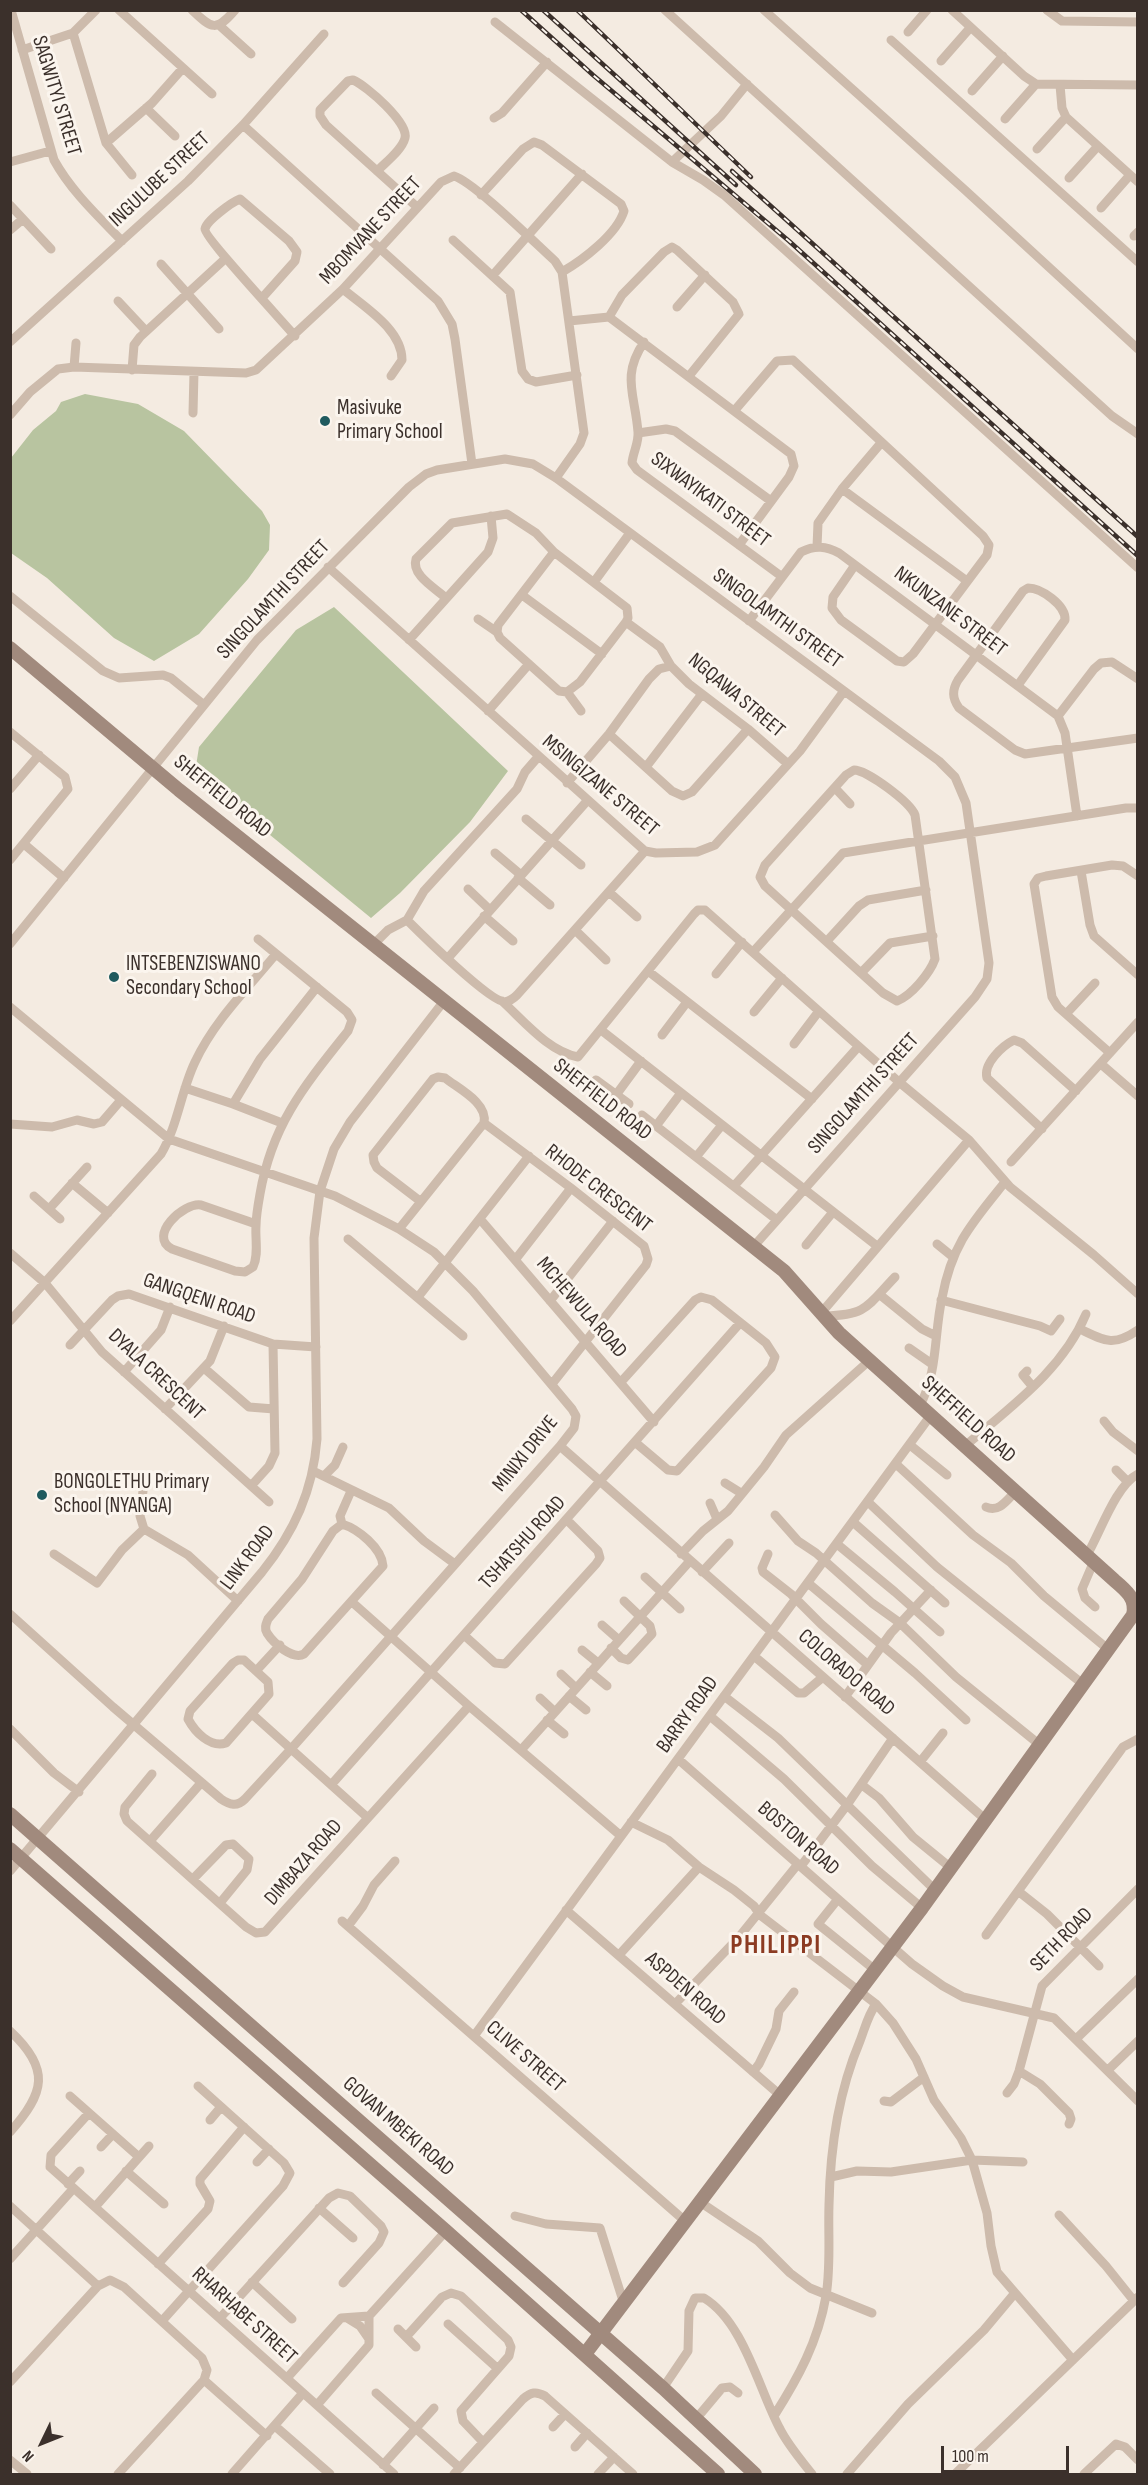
<!DOCTYPE html>
<html>
<head>
<meta charset="utf-8">
<style>
  body { margin:0 }
  #map { position:relative; width:1148px; height:2485px; overflow:hidden; background:#f4ebe1; font-family:"Sofia Sans Condensed",sans-serif }
  canvas { display:block }
  .frame { position:absolute; inset:0; border:12px solid #3b302b; pointer-events:none }
  .north { position:absolute; left:12px; top:2413px; width:60px; height:60px; -webkit-text-stroke:4px #fbf5ee; paint-order:stroke; rotate:227deg; font-size:16px; font-weight:700; line-height:24px; text-align:center; color:#3b302b }
  .north::after { content:''; display:block; margin:auto; width:21px; height:27px; background:#3b302b; clip-path:polygon(50% 0,100% 100%,50% 72%,0 100%) }
  .scale { position:absolute; left:941px; top:2446px; width:128px; height:27px; box-sizing:border-box; border:3px solid #3b302b; border-top:0; padding-left:8px; font-size:18px; line-height:21px; white-space:nowrap; color:#3b302b; -webkit-text-stroke:4px #fbf5ee; paint-order:stroke }
</style>
</head>
<body>
<div id="map">
<canvas width="1148" height="2485"></canvas>
<div class="frame"></div>
<div class="north">N</div>
<div class="scale">100 m</div>
</div>
<script>
const g = document.querySelector('canvas').getContext('2d');
g.lineJoin = 'round';
function fill(path, color) { g.fillStyle = color; g.fill(path, 'evenodd'); }
function stroke(path, color, width, dash) { g.strokeStyle = color; g.lineWidth = width; g.lineCap = dash ? 'butt' : 'round'; g.setLineDash(dash || []); g.stroke(path); }
function label(font, color, halo, rows, align = 'center') {
  g.font = font + ' "Sofia Sans Condensed",sans-serif'; g.lineWidth = 6; g.setLineDash([]); g.textBaseline = 'middle'; g.strokeStyle = halo; g.fillStyle = color; for (const [text, x, y, turn = 0] of rows) {
    g.save(); g.translate(x, y); g.rotate((+turn || 0) * Math.PI / 180); g.textAlign = isNaN(turn) ? turn : align; if (halo) g.strokeText(text, 0, 0); g.fillText(text, 0, 0); g.restore();
  }
}
const green = new Path2D(`
  M85,394L138,404L184,431L262,511L270,525L269,550L248,579L199,634L154,661L114,638L47,578L11,553V458L33,430L56,411L61,402Z
  M334,607L508,771L470,822L400,893L371,918L202,779L196,766L199,747L296,630Z`);
const street = new Path2D(`
  M11,10L54,160C71,191 98,216 122,241
  M119,10L212,94
  M192,10C212,29 216,32 235,10
  M665,10L1112,416L1138,434
  M764,10L965,190L1138,349
  M952,10L1024,76L1036,84L1138,85
  M1047,10L1062,21L1138,22
  M495,22L672,162L703,180L724,195L1138,568
  M220,26L251,54
  M908,32L927,10
  M73,33L106,143L132,175
  M891,40L1138,262
  M22,50L73,33L96,10
  M941,61L970,28
  M1060,85L1062,108L1066,117L1138,182
  M972,91L1003,56
  M146,108L175,136
  M494,118L502,113L547,62
  M1005,119L1036,84
  M243,125L438,301L452,324L455,339L472,464
  M106,143L152,103L183,68
  M1037,149L1066,117
  M10,162L50,151
  M672,162L721,116L747,84
  M377,171C386,162 402,150 405,138C409,123 367,86 353,80L348,81L320,110V116L326,125L417,207
  M1069,178L1098,146
  M481,195L523,149L534,142L542,145L621,204L624,211C617,234 583,260 562,272
  M10,205L51,249
  M1101,208L1130,175
  M10,230L23,219
  M1134,236L1138,232
  M453,240L510,292L522,371L528,379L536,382L577,375
  M161,264L219,329
  M493,275L582,174
  M343,289C364,307 402,329 402,360L391,376
  M262,298L295,261L297,252L289,241L240,199C232,202 206,221 205,229C204,237 284,323 295,336
  M118,301L146,331
  M677,307L705,275
  M609,317L622,295L664,252L672,247L677,250L733,302L739,314L689,376
  M569,321L609,317L791,454L794,466L789,477L739,545
  M10,342L188,181L243,125L324,34
  M644,342C621,376 635,394 638,432C639,443 633,452 632,463L637,470L781,576
  M74,367L76,343
  M132,370L134,345L140,337L226,258
  M735,410L777,361L793,360L983,536L989,545L987,555L913,654L904,662L897,661L841,620L832,608L833,597L855,565
  M193,413L194,372
  M10,415L30,392L58,369L74,367L246,373L256,370L343,289L441,182L454,176C474,182 536,244 555,261L562,272L584,433L580,444L556,478
  M638,433L666,429L675,431L771,501
  M842,489L967,581
  M817,547L818,523L842,489L881,443
  M328,567L645,851L656,853L697,852L715,845L800,751L844,691
  M594,582L630,533
  M522,595L602,654
  M10,596L103,671L119,678L163,675L171,678L204,705
  M446,598C435,588 411,575 416,559L452,523L507,514L536,533L554,552L627,608L628,618L626,622L580,682L567,692L559,691L500,638L497,632L498,625L554,552
  M478,619L497,632
  M749,621L801,552C815,545 826,546 839,553L1058,716L1065,733L1077,816
  M626,622L660,647L671,666
  M409,640L488,552L493,538L491,516
  M671,666L689,684L748,729L788,764
  M1018,685L1065,620C1066,605 1041,588 1028,588L1023,591L958,680C952,690 952,698 959,708L1015,750L1025,754L1138,738
  M567,692L581,711
  M488,711L529,664
  M1058,716L1094,669L1101,663L1112,662L1138,679
  M10,732L65,777L68,789L10,860
  M609,734L672,791L683,796L692,792L748,729
  M646,767L702,694
  M854,770C867,770 910,802 915,815L935,959C930,973 911,996 897,1001L883,993L765,886L760,877L765,865L846,775Z
  M567,783L609,734L649,679L659,669L671,666
  M835,788L850,804
  M10,789L39,755
  M526,819L581,865
  M24,844L64,878
  M495,853L521,875
  M1081,871L1090,925L1094,936L1138,975
  M518,878L550,905
  M468,889L490,910
  M609,892L637,917
  M484,916L513,941
  M407,920C421,934 490,1002 505,1002C510,1001 514,998 517,995L645,851
  M575,930L606,960
  M827,941L859,906L868,900L926,890
  M10,944L257,640L409,487L426,474L437,470L505,459L533,464L556,478L939,761L955,777L966,803L989,963L987,979L975,997L754,1246
  M374,944L388,930L407,920L424,891L517,789L525,772L538,757
  M753,952L843,853L1126,808H1138
  M448,958L587,801
  M648,971L812,1099
  M861,973L890,943L933,936
  M716,974L742,942
  M502,1001C524,1021 548,1051 578,1057L694,914L698,910H705L899,1082L969,1140L1010,1187L1094,1255L1138,1294
  M10,1007L169,1139L335,1196L399,1229L434,1252L473,1291L572,1409L576,1416L574,1428L560,1446L291,1749L245,1799C237,1807 230,1805 221,1799L113,1707L10,1614
  M754,1012L782,978
  M1066,1014L1095,983
  M601,1030L877,1246
  M662,1035L687,1002
  M794,1044L819,1011
  M1110,1053L1058,1007L1052,997L1034,884L1038,878L1046,876L1112,865L1123,866L1138,876
  M1101,1064L1138,1096
  M596,1080L629,1104
  M185,1088L233,1104L282,1123
  M616,1095L641,1061
  M233,1104L260,1059L317,987
  M642,1115L777,1220
  M484,1123L571,1188L644,1246L648,1259L646,1265L552,1384
  M10,1124L52,1127L77,1120L94,1124L102,1122L121,1100
  M656,1126L681,1093
  M1042,1129L987,1078C983,1064 1002,1046 1014,1040L1022,1043L1076,1091
  M696,1157L722,1125
  M1011,1162L1138,1022
  M72,1183L108,1213
  M734,1186L858,1047
  M34,1196L60,1219
  M420,1201L377,1168L374,1162L373,1155L433,1079L438,1077L445,1078C459,1089 488,1103 484,1123
  M49,1209L87,1167
  M480,1219L654,1422
  M256,1224L201,1205C184,1202 147,1236 172,1249L235,1271L245,1272L253,1267C259,1255 255,1239 256,1226C256,1216 258,1205 260,1194C272,1124 305,1085 348,1031L352,1020L347,1012L258,939
  M399,1229L484,1123
  M348,1239L463,1336
  M937,1244L953,1257
  M806,1245L833,1212
  M10,1253L45,1283L102,1352L269,1502
  M515,1260L571,1188
  M879,1294L922,1329L936,1336
  M418,1297L529,1156
  M941,1300L1040,1326L1051,1331L1060,1319
  M550,1301L613,1221
  M822,1312L969,1140
  M825,1316C868,1315 867,1306 895,1277
  M10,1321L161,1154C178,1125 181,1091 195,1062C214,1021 248,988 276,954
  M1080,1329C1105,1341 1113,1347 1138,1330
  M70,1345L112,1300L118,1296L129,1294L273,1344L316,1347
  M909,1348L932,1364
  M204,1368L249,1407L274,1409
  M1027,1371L1023,1375L1033,1387
  M124,1372L161,1330L170,1307
  M621,1382L695,1300L701,1297L712,1300L766,1343L775,1357L771,1368L677,1471L668,1470L636,1443
  M920,1405C938,1373 934,1333 942,1298C952,1244 972,1223 1005,1182
  M165,1409L210,1361L224,1326
  M1104,1421L1113,1432L1138,1451
  M910,1445L947,1475
  M560,1446L986,1820
  M965,1446C1010,1407 1062,1371 1086,1314
  M896,1464L973,1535L1011,1563L1044,1596L1109,1650
  M1116,1470L1128,1482
  M313,1471L389,1508L424,1541L455,1564
  M325,1475L335,1465L343,1447
  M725,1483L741,1493
  M251,1486L269,1466L275,1453L273,1344
  M143,1491L140,1516L144,1529L188,1555L238,1601
  M868,1502L937,1567L1084,1685
  M710,1503L717,1519
  M986,1507C999,1513 1007,1500 1016,1491
  M775,1515L798,1541L816,1553L872,1603L900,1623L956,1677L1040,1745
  M853,1522L945,1603
  M342,1524C358,1529 382,1548 383,1566L304,1654C293,1660 274,1644 267,1633C264,1628 266,1624 268,1619L302,1579L333,1531Z
  M342,1524L340,1516L351,1491
  M837,1544L895,1592L940,1632
  M54,1554L97,1583L122,1550L144,1529
  M681,1554L703,1531L728,1511L764,1467L786,1435L870,1360
  M768,1554L762,1568L763,1572L791,1594L821,1624L868,1665
  M1087,1555C1100,1533 1116,1485 1138,1474
  M1094,1561L1082,1589L1085,1598L1095,1607
  M702,1572L729,1543
  M645,1577L680,1609
  M808,1583L915,1673L966,1720
  M352,1602L469,1706L621,1836
  M602,1625L619,1640
  M465,1636L495,1663L505,1664L596,1564L600,1558L598,1551L567,1520
  M611,1648L621,1658L628,1660L652,1634L650,1626L624,1601
  M582,1650L598,1663
  M754,1656L798,1693H804L823,1677
  M238,1660H244L268,1682L269,1694L226,1743C210,1748 195,1732 188,1719L190,1711L233,1663Z
  M256,1671L280,1645
  M590,1672L607,1686
  M561,1674L576,1688
  M569,1696L586,1710
  M724,1696L778,1738L935,1890
  M845,1697L891,1633L931,1590
  M540,1698L555,1712
  M252,1714L368,1818
  M710,1716L784,1779L872,1866L922,1908
  M547,1720L564,1734
  M10,1729L54,1773L79,1792
  M522,1749L689,1562
  M678,1759L912,1964L943,1986L963,1997L1054,2018L1138,2101
  M920,1762L943,1733
  M152,1774L125,1807L124,1814L127,1821L246,1927L256,1933L265,1932L469,1706
  M331,1785L740,1323
  M862,1785L879,1798L913,1837L951,1868
  M631,1822L668,1840L699,1867L734,1890L754,1906L760,1915L876,2004L893,2023L916,2059L934,2100L961,2138L972,2160L987,2213L991,2246L997,2272L1073,2360
  M150,1841L201,1783
  M801,1866L847,1805L893,1738
  M10,1871L262,1572C294,1532 313,1491 317,1439L314,1238L320,1191L334,1149L350,1122L444,1001
  M193,1879L226,1845L233,1844L249,1859L247,1870L220,1903
  M1018,1891L1047,1914L1099,1966
  M838,1899L818,1924L875,1970
  M566,1910L780,2095
  M342,1921L685,2221
  M348,1926L363,1906L374,1885L395,1861
  M986,1935L1123,1747L1138,1739
  M619,1955L699,1867
  M675,2004L739,1937L798,1864
  M10,2031C51,2069 45,2093 10,2132
  M474,2036L931,1415
  M1076,2039L1138,1979
  M1108,2070L1138,2041
  M1019,2071L1040,2084L1069,2113L1071,2119L1069,2124
  M753,2072L759,2064L776,2029L779,2011L794,1992
  M1007,2093L1014,2084L1019,2071L1042,1986L1138,1889
  M70,2096L139,2157
  M884,2101L891,2102L924,2077
  M89,2113L51,2155L50,2167L394,2474
  M210,2120L221,2107
  M101,2147L113,2134
  M257,2162L269,2149
  M126,2171L164,2204
  M831,2177L857,2171L891,2172L972,2160L1023,2162
  M68,2184L80,2171
  M700,2202L758,2241L790,2273L810,2288L872,2313
  M10,2206L98,2286
  M95,2207L149,2146
  M319,2208L353,2238
  M1059,2215L1106,2266L1134,2301
  M515,2216L546,2224L600,2228L624,2304
  M10,2259L73,2189
  M158,2264L208,2209L210,2201L200,2184V2179L244,2127
  M252,2282L292,2319
  M220,2318L329,2198L338,2193L350,2196L381,2226L384,2232L379,2243L343,2283
  M347,2318L360,2326L369,2339
  M162,2321L283,2186L290,2173L284,2163L198,2086
  M448,2324L497,2368
  M398,2329L416,2347
  M406,2337L442,2297L451,2293L461,2296L508,2340L511,2347L509,2356L461,2411L463,2421L483,2442
  M287,2378L341,2318L369,2316
  M204,2380L267,2436
  M10,2382L98,2286L110,2280L124,2287L202,2358L207,2370L204,2380L118,2474
  M663,2388L688,2351L689,2311L695,2298H704C744,2322 759,2390 780,2429C788,2445 801,2460 812,2474
  M376,2393L460,2468
  M317,2405L369,2345V2316L446,2231
  M774,2416C798,2378 818,2342 826,2296C831,2266 828,2235 829,2205C830,2149 838,2093 860,2041C865,2028 868,2015 876,2004
  M696,2419L722,2388L730,2387L738,2393
  M275,2426L330,2474
  M553,2427L565,2414
  M575,2447L587,2433
  M10,2460L27,2474
  M383,2465L434,2408
  M232,2474L303,2393
  M454,2474L523,2399C531,2392 536,2391 545,2396L633,2474
  M598,2474L614,2457
  M847,2474L908,2404L984,2330L1015,2293
  M955,2474L1138,2297
  M1084,2474L1116,2444L1125,2447L1138,2460`);
const secondary = new Path2D(`
  M10,648L179,790L784,1271L839,1333L1114,1580C1126,1590 1137,1599 1133,1615L922,1908L585,2354
  M10,1814L663,2388L755,2474
  M10,1849L446,2231L718,2474`);
const rail = new Path2D(`
  M521,10L593,75L789,241L1138,556
  M543,10L736,185
  M577,10L751,177
  M732,171L1138,537`);
const markers = [
  [325,421,6,"#1f5a5e"],
  [114,977,6,"#1f5a5e"],
  [42,1495,6,"#1f5a5e"]
];
const streetNames = [
  ["SAGWITYI STREET",56,96,73],
  ["INGULUBE STREET",160,180,-43],
  ["MBOMVANE STREET",371,231,-47],
  ["SIXWAYIKATI STREET",710,500,37],
  ["SINGOLAMTHI STREET",274,600,-47],
  ["NKUNZANE STREET",950,612,37],
  ["SINGOLAMTHI STREET",777,619,36],
  ["NGQAWA STREET",736,696,40],
  ["MSINGIZANE STREET",600,786,40],
  ["SHEFFIELD ROAD",222,797,39],
  ["SINGOLAMTHI STREET",864,1094,-48],
  ["SHEFFIELD ROAD",602,1100,38],
  ["RHODE CRESCENT",598,1189,38],
  ["GANGQENI ROAD",199,1299,19],
  ["MCHEWULA ROAD",581,1308,49],
  ["DYALA CRESCENT",156,1375,43],
  ["SHEFFIELD ROAD",968,1420,42],
  ["MINIXI DRIVE",526,1454,-51],
  ["TSHATSHU ROAD",523,1543,-48],
  ["LINK ROAD",248,1558,-53],
  ["COLORADO ROAD",846,1673,41],
  ["BARRY ROAD",688,1715,-54],
  ["BOSTON ROAD",798,1839,41],
  ["DIMBAZA ROAD",304,1863,-49],
  ["SETH ROAD",1062,1940,-46],
  ["ASPDEN ROAD",685,1989,41],
  ["CLIVE STREET",525,2057,41],
  ["GOVAN MBEKI ROAD",398,2127,41],
  ["RHARHABE STREET",244,2316,42]
];
const poiNames = [
  ["Masivuke",337,409],
  ["Primary School",337,433],
  ["INTSEBENZISWANO",126,965],
  ["Secondary School",126,989],
  ["BONGOLETHU Primary",54,1483],
  ["School (NYANGA)",54,1507]
];
const districtNames = [
  ["PHILIPPI",776,1946]
];
fill(green, '#b8c4a0');
stroke(street, '#cdbbac', 9);
stroke(secondary, '#a18a7d', 14);
stroke(rail, '#3b302b', 4.5);
stroke(rail, '#fbf5ee', 2, [7]);
for (const [x, y, r, color] of markers) { const dot = new Path2D(); dot.arc(x, y, r, 0, 2 * Math.PI); g.fillStyle = color; g.fill(dot); stroke(dot, '#fbf5ee', 2); }
label('21px', '#3b302b', '#fbf5ee', streetNames);
label('21px', '#3b302b', '#fbf5ee', poiNames, 'left');
g.letterSpacing = '1.5px';
label('bold 27px', '#8c3b22', '#fbf5ee', districtNames);
g.letterSpacing = '0px';
</script>
</body>
</html>
